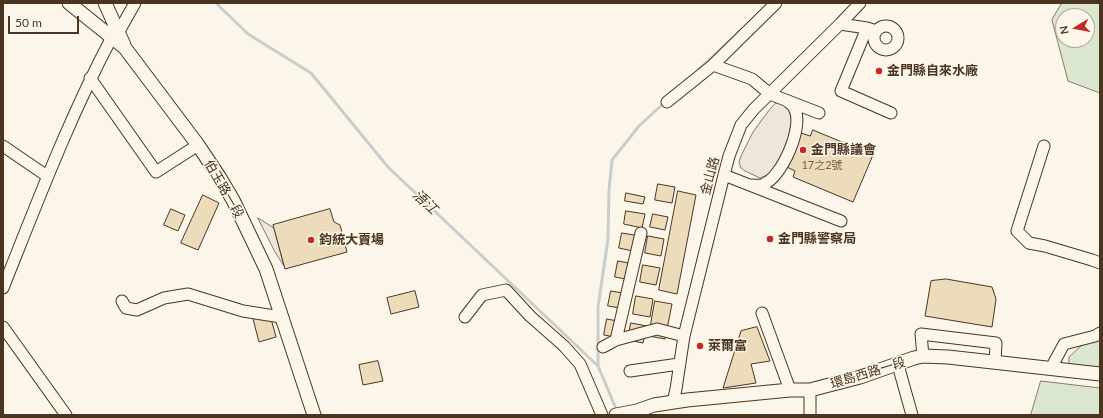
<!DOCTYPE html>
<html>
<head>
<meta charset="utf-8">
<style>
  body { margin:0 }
  #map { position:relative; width:1103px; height:418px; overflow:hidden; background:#fbf6e9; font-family:Lato,sans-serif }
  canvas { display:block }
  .frame { position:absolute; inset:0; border:4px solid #4a3520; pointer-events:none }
  .north { position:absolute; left:1055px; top:8px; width:40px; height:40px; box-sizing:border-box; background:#fbf6e9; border:1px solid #b4a999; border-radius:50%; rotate:260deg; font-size:11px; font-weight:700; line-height:16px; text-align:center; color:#4a3520 }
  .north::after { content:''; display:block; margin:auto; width:14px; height:18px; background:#c62828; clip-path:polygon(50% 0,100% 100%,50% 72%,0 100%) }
  .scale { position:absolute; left:8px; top:16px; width:71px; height:18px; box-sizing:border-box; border:2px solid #4a3520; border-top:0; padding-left:5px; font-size:12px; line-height:14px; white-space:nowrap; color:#4a3520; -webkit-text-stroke:3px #fbf6e9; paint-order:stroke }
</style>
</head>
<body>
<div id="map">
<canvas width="1103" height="418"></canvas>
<div class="frame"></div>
<div class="north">N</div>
<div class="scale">50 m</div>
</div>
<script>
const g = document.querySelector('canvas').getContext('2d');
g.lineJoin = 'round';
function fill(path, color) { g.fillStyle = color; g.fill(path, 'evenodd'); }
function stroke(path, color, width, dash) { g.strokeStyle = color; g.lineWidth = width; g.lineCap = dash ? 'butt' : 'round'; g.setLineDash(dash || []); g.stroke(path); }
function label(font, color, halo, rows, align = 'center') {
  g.font = font + ' Lato,"Noto Sans TC",sans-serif'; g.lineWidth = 3; g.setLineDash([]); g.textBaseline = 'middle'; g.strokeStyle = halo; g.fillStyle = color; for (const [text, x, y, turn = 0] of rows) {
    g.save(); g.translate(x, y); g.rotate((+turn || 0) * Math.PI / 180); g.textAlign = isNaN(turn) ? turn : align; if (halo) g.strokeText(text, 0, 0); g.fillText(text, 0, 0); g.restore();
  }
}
const green = new Path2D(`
  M1062,3H1100V93L1068,81L1052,20ZM1063,16H1087V40H1063Z
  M1100,340V368L1069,365V357L1082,345Z
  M1041,381L1100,388V415H1031Z`);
const parking = new Path2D(`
  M776,103H780L791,109L793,125L782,159L769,174L760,178L745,171L741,168L739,162L741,156L753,132L770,109Z
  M258,218L274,228L284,266L275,252Z`);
const stream = new Path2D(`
  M216,3L248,34L311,73L388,167L598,366L617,411
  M698,70L741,30
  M598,366V307L608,239L609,190L612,160L639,126L665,102`);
const building = new Path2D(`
  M813,130L873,155L853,202L793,177L795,171L787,167L801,133L810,136Z
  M658,184L675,187L672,203L655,200Z
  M678,191L696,195L677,294L659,290Z
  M626,193L645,197L643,204L625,201Z
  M203,195L219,203L198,250L181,243Z
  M171,209L185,215L178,231L164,225Z
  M330,209L334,222L340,225L347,252L285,269L273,225Z
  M626,211L645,214L642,228L624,224Z
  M653,214L668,217L665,230L650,227Z
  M622,233L640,236L637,252L619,248Z
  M648,236L664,239L661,256L645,253Z
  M618,261L634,264L631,280L615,277Z
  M643,265L660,268L656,285L640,282Z
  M946,279L992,287L996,299L992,327L925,316L931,281Z
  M415,291L419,307L391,314L387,298Z
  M611,291L628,294L626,309L608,306Z
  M636,296L653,299L650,317L633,314Z
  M655,301L672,304L665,339L649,336Z
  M269,311L276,337L259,342L252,315Z
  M607,319L623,322L620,338L604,335Z
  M631,323L647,326L643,343L628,340Z
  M757,327L770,361L751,364L756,383L723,388L741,331Z
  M378,361L383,381L363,385L359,365Z`);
const minor = new Path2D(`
  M840,24L867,28L873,30
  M874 38a12 12 0 1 1 24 0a12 12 0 1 1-24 0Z
  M867,28L841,91L891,113
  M118,33L135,3
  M713,65L752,79L770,94L819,113
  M90,78L156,172L198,145
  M667,102L713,65L776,3
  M3,146L47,176
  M1044,146L1017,231L1029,243L1045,246L1092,260L1100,263
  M724,175L841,221
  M752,185C756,185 761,186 764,184C782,177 805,125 794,108C793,105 789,103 787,101
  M3,288C37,203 69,118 112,37
  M122,301L126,308L137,310L164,298L188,294L243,311L281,317
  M762,313L790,390
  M465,317L482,295L506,290L530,316L564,346L580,364L602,415
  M3,327L66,415
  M616,340L641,233
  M603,347L616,340L657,329L684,336
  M923,356L921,334L996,343L995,362
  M898,365L912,415
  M1051,368L1064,344L1095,336L1100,333
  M630,371L679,364
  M810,390V415
  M673,402L676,389L684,336L724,175L729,156L741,125L754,109L840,24L860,3`);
const major = new Path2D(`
  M69,3L125,48L198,145L220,178L233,200L266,269L314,415
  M105,3L124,45
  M616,415L637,411L654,405L687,400L790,390H810L860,377L914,358L923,356L948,357L1100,374`);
const markers = [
  [879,71,4,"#c62828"],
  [803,150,4,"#c62828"],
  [770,239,4,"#c62828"],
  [311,240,4,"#c62828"],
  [700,346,4,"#c62828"]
];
const numberNames = [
  ["17之2號",822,165]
];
const poiNames = [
  ["金門縣自來水廠",887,71],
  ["金門縣議會",811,150],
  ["金門縣警察局",778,239],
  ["鈞統大賣場",319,240],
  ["萊爾富",708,346]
];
const streetNames = [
  ["金山路",710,176,-75],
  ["伯玉路一段",224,189,60],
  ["環島西路一段",868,373,-17]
];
const waterNames = [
  ["浯江",425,202,43]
];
fill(green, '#dce7d0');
stroke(green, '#887966', 1);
fill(parking, '#ede7d9');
stroke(parking, '#887966', 1);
stroke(stream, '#c9cecd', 3);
fill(building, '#ecdcbc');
stroke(building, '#4a3520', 1);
stroke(minor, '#4a3520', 13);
stroke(major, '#4a3520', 15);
stroke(minor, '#fbf6e9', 11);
stroke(major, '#fbf6e9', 13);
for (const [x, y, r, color] of markers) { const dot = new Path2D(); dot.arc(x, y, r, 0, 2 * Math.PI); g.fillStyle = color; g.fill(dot); stroke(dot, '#fbf6e9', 1.5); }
label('11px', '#725f47', null, numberNames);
label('bold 13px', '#4a3520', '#fbf6e9', poiNames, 'left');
label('13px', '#4a3520', '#fbf6e9', streetNames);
label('italic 14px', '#4a3520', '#fbf6e9', waterNames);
</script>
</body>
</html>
